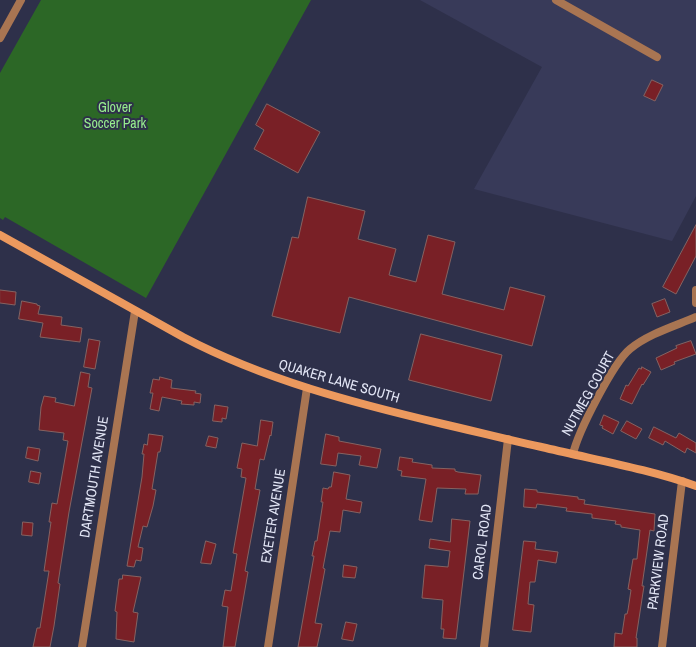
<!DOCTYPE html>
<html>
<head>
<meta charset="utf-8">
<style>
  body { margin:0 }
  canvas { display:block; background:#2e304a }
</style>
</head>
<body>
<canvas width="696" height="647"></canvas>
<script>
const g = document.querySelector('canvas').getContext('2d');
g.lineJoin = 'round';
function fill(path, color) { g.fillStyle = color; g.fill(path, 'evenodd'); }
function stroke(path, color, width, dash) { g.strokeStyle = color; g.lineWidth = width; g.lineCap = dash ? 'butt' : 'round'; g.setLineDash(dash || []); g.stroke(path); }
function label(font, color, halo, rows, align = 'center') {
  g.font = font + ' "Archivo Narrow",sans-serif'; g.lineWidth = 4; g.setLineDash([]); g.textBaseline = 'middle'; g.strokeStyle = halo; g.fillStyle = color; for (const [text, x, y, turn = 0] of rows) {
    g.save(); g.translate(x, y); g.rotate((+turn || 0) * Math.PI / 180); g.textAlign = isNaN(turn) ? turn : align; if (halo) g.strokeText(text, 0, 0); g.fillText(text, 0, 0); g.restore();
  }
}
const built = new Path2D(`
  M420,0H696V196L672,241L474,189L542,67Z`);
const green = new Path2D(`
  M41,0H311L146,298L5,217L3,220L0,218V73Z`);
const building = new Path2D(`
  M652,80L663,85L655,101L644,96Z
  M267,104L320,132L298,173L254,149L264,130L256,125Z
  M308,197L365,211L358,239L396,249L389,275L416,282L428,235L455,242L442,294L504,310L510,287L545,296L532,346L349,297L340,333L272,316L292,237L298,238Z
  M696,225V256L676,294L663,287Z
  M0,290L16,292L15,305L0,303Z
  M665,299L670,312L657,317L652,304Z
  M22,301L37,304V305L40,306L38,314L62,317L61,325L82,328L80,342L40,337L43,323L19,319Z
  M421,334L502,355L491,401L409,380Z
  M89,339L100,341L95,369L84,367Z
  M691,341L696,354L674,362L675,364L661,370L656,358L677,348L676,346Z
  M642,367L651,372L643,385L642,384L632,404L620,399L626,385L628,386L639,368L641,369Z
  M81,372L90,374L88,387L92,388L69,512L58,583L60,584L54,626L50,647H33L37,628H40L49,571H44L51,522H49L52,503L57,504L68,441L63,440L64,433L39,430L41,407L44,396L56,398L55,402L74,406Z
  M160,377L172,380L171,388L196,391L195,393L201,394L200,403L194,402V405L181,404L182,401L162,397L159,411L150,409L153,393H150L153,379L159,380Z
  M215,405L228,407L226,419L222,418V422L213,421Z
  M604,415L619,422L613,434L602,428L603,426L600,425Z
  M261,420L273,422L271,436L270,435L264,460L260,459L255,489L260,490L245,571L248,572L235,647H223L228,607L222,606L225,590L231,591L237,554L233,553L246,478L241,477L242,469L237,468L242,443L257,446Z
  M627,421L642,429L636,439L621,431Z
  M654,427L676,438L679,433L696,443V453L687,448L685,453L665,441L663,445L649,438Z
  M149,434L163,436L160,452H158L152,489L156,490L153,506L147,527L143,526L138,547L143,548L141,561L136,560L134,567L127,566L142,477L144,454H142L144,444L147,445Z
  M326,434L339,437V441L381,449L377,468L359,465L361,456L338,453L336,466L321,464Z
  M209,436L218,438L216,448L206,446Z
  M28,447L40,449L38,461L26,458Z
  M400,457L413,459L412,462L432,465V468L455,469V471L458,472L481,475L478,494H465L466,489L437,488L432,522L419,520L426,479L401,476L402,471L398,470Z
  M31,471L41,473L39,484L29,482Z
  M334,472L350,475L346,499L362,502L360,513L343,510L340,532L330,531L323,568L325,569L315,623L322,624L317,647H298L314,556H312L315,541H317L323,502H321L323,488L328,489L329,487H331Z
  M525,489L537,490V492L578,497V499L585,500L584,504L655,514L654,531L650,530L642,586H644L636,638H637V647H614L615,633L622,634L625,614H627L628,610L631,590L628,589L633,559H637L640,530L621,527V525L615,524L616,521L592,518V514L566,511L567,508L537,504L536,508L524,507Z
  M452,519L470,521L456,639L443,638L444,629H441L443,600L422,598L425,565L448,567L450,551L429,548L430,539L450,542Z
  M23,522L33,523L32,536L22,535Z
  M206,541L216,544L211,564L201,563Z
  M524,541L536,542L535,549L558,552L556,563L538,560L535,582H530L528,604L534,605L531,632L513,630Z
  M344,565L357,567L355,578L343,577Z
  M123,575L141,577L133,612L138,613L134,642L116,639L117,612L115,611L119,579H122Z
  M346,622L357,624L353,641L342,639Z`);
const minor = new Path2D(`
  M556,0L657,57
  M696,290V303
  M573,454C578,432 613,363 630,349C648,334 675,326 696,317
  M82,647L135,311
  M268,647L307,388
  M484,647L508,439
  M662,647L682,481`);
const tertiary = new Path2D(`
  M0,38L21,0`);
const secondary = new Path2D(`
  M0,235L183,337C265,380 354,403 443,424C478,432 512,441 546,448C596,460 648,469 696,486`);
const parkNames = [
  ["Glover",115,108],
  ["Soccer Park",115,124]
];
const streetNames = [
  ["QUAKER LANE SOUTH",339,382,16],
  ["NUTMEG COURT",589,394,-61],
  ["DARTMOUTH AVENUE",95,477,-81],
  ["EXETER AVENUE",274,516,-81],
  ["CAROL ROAD",483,542,-83],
  ["PARKVIEW ROAD",659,562,-83]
];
fill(built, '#383a59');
fill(green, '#2c6726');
fill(building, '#792026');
stroke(building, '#856261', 1);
stroke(minor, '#a97552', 8);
stroke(tertiary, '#a97552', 8);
stroke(secondary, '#ec995e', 8);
label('14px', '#97ed8e', '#2e304a', parkNames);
label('14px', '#e3e6f6', '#2e304a', streetNames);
</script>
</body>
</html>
